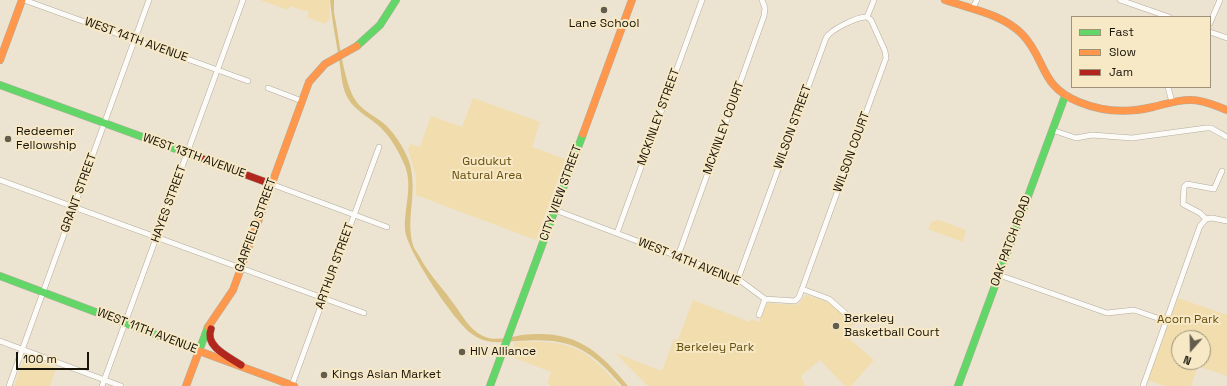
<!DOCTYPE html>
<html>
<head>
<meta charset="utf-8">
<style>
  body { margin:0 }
  #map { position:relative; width:1227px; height:386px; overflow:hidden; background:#ece4d1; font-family:"Space Grotesk",sans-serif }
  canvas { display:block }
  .legend { position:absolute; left:1071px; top:16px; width:140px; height:72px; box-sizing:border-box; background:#f7e8c6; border:1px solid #9e937a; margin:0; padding:5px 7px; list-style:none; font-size:12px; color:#191408 }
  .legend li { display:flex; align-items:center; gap:8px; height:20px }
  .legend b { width:20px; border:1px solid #9e937a }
  .north { position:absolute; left:1171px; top:330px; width:40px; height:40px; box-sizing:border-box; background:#f7e8c6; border:1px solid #9e937a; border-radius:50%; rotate:200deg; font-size:11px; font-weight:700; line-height:16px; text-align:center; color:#191408 }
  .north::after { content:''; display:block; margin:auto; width:14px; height:18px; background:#635d4e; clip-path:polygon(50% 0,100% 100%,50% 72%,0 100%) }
  .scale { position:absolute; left:16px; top:352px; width:73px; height:18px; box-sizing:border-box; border:2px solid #191408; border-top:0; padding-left:5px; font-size:12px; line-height:14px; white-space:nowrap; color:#191408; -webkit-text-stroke:3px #f7e8c6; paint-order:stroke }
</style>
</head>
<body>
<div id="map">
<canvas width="1227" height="386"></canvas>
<ul class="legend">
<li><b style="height:5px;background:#63d668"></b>Fast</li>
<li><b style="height:5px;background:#ff974d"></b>Slow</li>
<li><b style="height:5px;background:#b3261e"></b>Jam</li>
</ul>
<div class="north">N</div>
<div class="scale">100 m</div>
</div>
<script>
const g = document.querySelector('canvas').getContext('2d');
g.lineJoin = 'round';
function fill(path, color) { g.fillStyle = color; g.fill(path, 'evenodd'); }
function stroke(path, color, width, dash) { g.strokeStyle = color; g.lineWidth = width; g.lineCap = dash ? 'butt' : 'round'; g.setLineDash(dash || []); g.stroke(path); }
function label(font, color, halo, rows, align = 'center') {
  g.font = font + ' "Space Grotesk",sans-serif'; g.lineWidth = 4; g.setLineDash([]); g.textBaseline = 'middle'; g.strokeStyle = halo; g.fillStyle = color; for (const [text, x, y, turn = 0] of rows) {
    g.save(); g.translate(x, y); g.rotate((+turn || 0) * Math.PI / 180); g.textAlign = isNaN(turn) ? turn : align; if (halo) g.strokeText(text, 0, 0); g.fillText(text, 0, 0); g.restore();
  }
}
const green = new Path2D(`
  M260,0H329L330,18L325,24L307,17L309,11L305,10L304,11L290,6L288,10Z
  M473,98L540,122L532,147L565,159L536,240L416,195V177L408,149L410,144L420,147L431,116L462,127Z
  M939,220L966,230L963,242L928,229L931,222Z
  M806,295L830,303L853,324V326L845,335L874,360L851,386H845L820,360L801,376L805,386H648L615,353L662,371L674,339L678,340L693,300L750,322L751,319L759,322L767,303L797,305Z
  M1178,298L1227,315V376L1198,366L1191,386H1164L1148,380ZM1179,338H1203V362H1179Z
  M515,342C568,340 584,345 619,386H549L550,384L547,383L551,372L510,356Z
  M25,357L56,368L50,386H14Z`);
const water = new Path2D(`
  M330,0H334V13C339,36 343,82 356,101C362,110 373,115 382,122C393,130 404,148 409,161C419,193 404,220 414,248C419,255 422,262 427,269C435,281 445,291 453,303C462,314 469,330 483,336C495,342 509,337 522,335C573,329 597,348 628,386H622C589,347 569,337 518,341C500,342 487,345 472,334C455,323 405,248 405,229C404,207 413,187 405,166C399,152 392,139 381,128C372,119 359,113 351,103C341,90 342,75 339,60C336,39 332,21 330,0Z`);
const street = new Path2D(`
  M24,0L248,81
  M1120,0L1169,17
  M972,9L977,0
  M1210,23L1220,0
  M1210,32L1227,38
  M1168,87L1172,102
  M268,88L302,101
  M1052,130L1076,138L1092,135L1132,138L1206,128H1211L1227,137
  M0,180L364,313
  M271,184L387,227
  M555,210L738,279L765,299L795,301L799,297L802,289L829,299L854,321
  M1206,219L1200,213L1183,204L1184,187L1187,184L1214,189L1222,171
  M1206,219L1212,218L1227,221
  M617,233L702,0
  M678,256L764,16L765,8L762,0
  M999,275L1107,313L1134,310L1166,321
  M738,279L826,38C830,30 858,16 867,17L874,0
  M802,289L886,58L885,51L871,20L867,17
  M759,315L765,299
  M0,341L121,386
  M292,385L379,147
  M9,386L149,0
  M102,386L243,0
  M1143,386L1200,226L1206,219`);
const fast = new Path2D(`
  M357,46L380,25L396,0
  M0,85L203,159
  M0,276L199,351L208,327
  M490,386L583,134
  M958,386L1065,96`);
const slow = new Path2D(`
  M945,0C971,9 1002,14 1022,34C1047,60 1039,86 1079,102C1103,112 1128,113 1153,107C1166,104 1179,99 1192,100C1204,100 1216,106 1227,110
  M0,60L22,0
  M583,134L632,0
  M208,327L233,290L309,82L325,64L357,46
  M186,386L199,351L294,386`);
const jam = new Path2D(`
  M203,159L271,184
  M211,329C204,346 229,357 241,365`);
const markers = [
  [604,10,4,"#635d4e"],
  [8,139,4,"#635d4e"],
  [836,326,4,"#635d4e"],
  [462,352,4,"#635d4e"],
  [324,375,4,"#635d4e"]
];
const poiNames = [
  ["Lane School",604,24,"center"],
  ["Redeemer",16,132],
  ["Fellowship",16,146],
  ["Berkeley",844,319],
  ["Basketball Court",844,333],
  ["HIV Alliance",470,352],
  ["Kings Asian Market",332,375]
];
const streetNames = [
  ["WEST 14TH AVENUE",136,40,20],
  ["MCKINLEY STREET",659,117,-70],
  ["WILSON STREET",793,127,-70],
  ["MCKINLEY COURT",724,128,-70],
  ["WILSON COURT",852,152,-70],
  ["WEST 13TH AVENUE",194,156,20],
  ["GRANT STREET",79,193,-70],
  ["CITY VIEW STREET",561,193,-70],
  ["HAYES STREET",169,204,-70],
  ["GARFIELD STREET",256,225,-70],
  ["OAK PATCH ROAD",1011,241,-70],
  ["WEST 14TH AVENUE",689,262,22],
  ["ARTHUR STREET",335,266,-70],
  ["WEST 11TH AVENUE",147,331,21]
];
const parkNames = [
  ["Gudukut",487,162],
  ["Natural Area",487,176],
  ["Acorn Park",1188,320],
  ["Berkeley Park",715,348]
];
fill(green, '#f1ddae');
fill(water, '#dac182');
stroke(street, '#b2ac9e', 6);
stroke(fast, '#b2ac9e', 8);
stroke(slow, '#b2ac9e', 8);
stroke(jam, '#b2ac9e', 8);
stroke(street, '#fcfbf8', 5);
stroke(fast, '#63d668', 7);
stroke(slow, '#ff974d', 7);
stroke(jam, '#b3261e', 7);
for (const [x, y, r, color] of markers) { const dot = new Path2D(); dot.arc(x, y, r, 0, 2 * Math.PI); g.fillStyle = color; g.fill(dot); stroke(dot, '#f7e8c6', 1.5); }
label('12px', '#191408', '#f7e8c6', poiNames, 'left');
label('12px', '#191408', '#f7e8c6', streetNames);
label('12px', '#665010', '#f7e8c6', parkNames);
</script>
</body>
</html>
